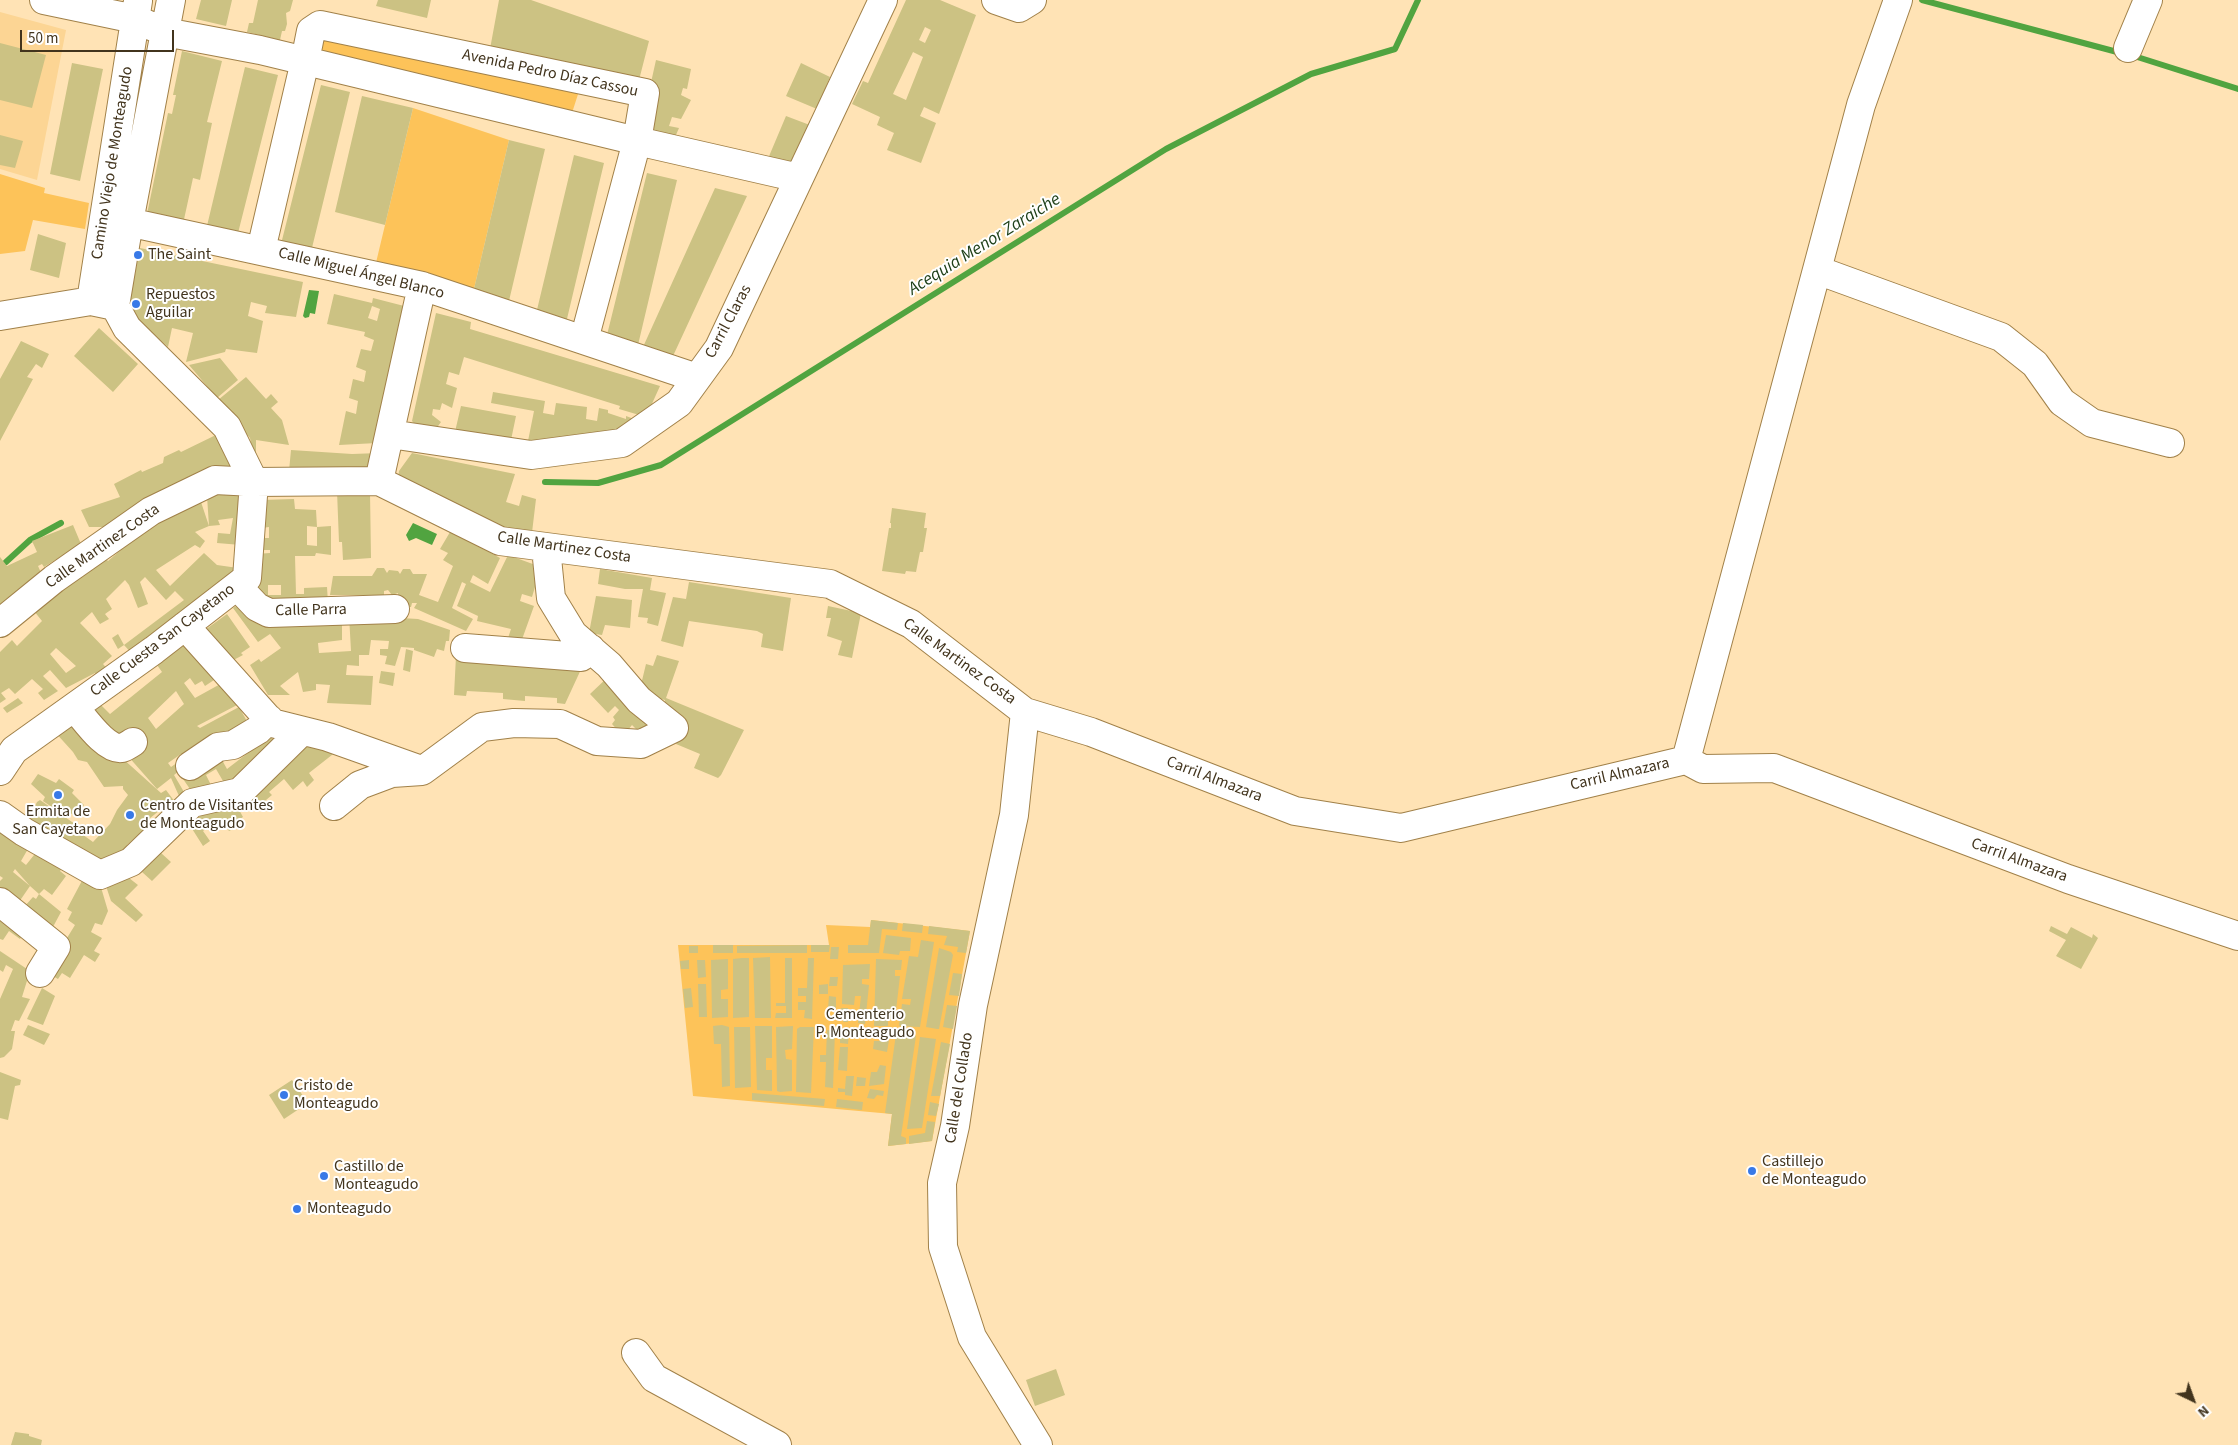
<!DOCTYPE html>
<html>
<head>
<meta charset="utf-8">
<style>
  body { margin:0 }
  #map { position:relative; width:2238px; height:1445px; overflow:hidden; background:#ffe3b5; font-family:"Source Sans 3",sans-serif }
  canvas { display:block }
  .north { position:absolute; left:2168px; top:1375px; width:50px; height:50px; -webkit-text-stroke:4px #fff; paint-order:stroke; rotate:138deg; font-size:14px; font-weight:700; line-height:20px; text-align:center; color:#42341d }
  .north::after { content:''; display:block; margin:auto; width:18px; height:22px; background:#42341d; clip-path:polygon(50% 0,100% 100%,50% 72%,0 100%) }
  .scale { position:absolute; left:20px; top:30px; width:154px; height:22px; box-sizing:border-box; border:2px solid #42341d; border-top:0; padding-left:6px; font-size:15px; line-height:18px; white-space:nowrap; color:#42341d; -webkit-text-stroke:4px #fff; paint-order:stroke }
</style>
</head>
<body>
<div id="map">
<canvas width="2238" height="1445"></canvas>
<div class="north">N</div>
<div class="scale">50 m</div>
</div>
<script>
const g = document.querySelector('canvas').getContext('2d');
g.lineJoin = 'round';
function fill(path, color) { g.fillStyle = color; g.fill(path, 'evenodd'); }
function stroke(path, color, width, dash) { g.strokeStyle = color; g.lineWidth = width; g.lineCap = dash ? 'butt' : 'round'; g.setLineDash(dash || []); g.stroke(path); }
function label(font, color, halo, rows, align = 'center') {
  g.font = font + ' "Source Sans 3",sans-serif'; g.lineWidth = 4; g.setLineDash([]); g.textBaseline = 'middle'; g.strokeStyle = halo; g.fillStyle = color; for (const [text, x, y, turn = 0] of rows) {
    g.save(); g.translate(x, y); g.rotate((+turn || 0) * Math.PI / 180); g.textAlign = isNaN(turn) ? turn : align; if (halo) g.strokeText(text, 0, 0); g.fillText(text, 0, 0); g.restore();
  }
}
const built = new Path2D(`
  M0,12L66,30L37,180L0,169Z`);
const green = new Path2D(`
  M329,35L580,88L571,116L318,56L321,43Z
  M413,108L509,140L473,293L374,271Z
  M0,174L45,188L44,193L89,203L85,229L33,220L25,251L0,254Z
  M871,920L970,931L932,1141L888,1146L892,1114L693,1096L678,945H829L826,925L870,927Z`);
const water = new Path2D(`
  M309,290L319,291L315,314L310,313L309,317L305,318L303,316Z
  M413,523L437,534L432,545L416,538L409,541L406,535Z`);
const stream = new Path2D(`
  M1922,0L2121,53
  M2131,55L2238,89
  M545,482L598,483L661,465L1166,149L1311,74L1395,49L1418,0
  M6,562L30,540L61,523`);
const building = new Path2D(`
  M201,0H232L226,26L196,19Z
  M258,0H293L290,11L286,13L287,24L285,31H282L280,40L247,32L249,23H253Z
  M378,0H431L427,18L376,6Z
  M499,0H531L649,41L638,84L490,49Z
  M906,0H940L976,15L939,114L924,107L920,116L936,123L921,163L887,150L894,133L877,125L880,117L852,104L863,81L868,83ZM925,27L931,30L925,43L919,40ZM913,52L923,57L906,100L893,94Z
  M0,43L46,55L32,108L0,100Z
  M182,51L222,61L207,122L212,123L200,180L193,178L183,224L147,214L168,113L172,114L176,95H173Z
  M656,60L691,69L687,89L683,88L681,95L691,100L681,119L672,117L669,126L679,128L672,144L645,136L650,87Z
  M72,63L103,69L80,181L50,174Z
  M801,63L830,77L817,109L786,96Z
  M245,67L278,75L237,237L206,230Z
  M321,85L350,92L310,256L280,248Z
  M362,96L413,108L385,225L335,212Z
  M786,116L815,127L793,173L767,161Z
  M0,135L23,141L15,168L0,165Z
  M509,140L545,149L508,305L473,293Z
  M574,155L604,163L566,323L536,314Z
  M647,173L677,180L638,345L607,335Z
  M715,188L747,196L673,356L643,347Z
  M38,234L66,243L59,278L30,270Z
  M140,248L303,282L296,317L265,313L267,306L251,302L248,316L263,321L257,353L226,349L225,352L186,362L193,333L172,328L168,347L128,311Z
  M334,294L372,303L373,298L408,307L377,443L339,445L346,411L356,414L358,401L349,398L353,379L364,382L366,371L356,367L361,349L371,351L374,340L364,336L365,332L327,324ZM372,306L380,309L377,321L368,318Z
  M436,313L471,322L470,329L660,386L646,417L619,409L620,406L464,357L459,375L449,372L446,384L457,388L452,408L442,403L440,410L433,409L432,415L441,422L433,433L420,430L412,421Z
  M99,328L138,364L113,392L74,356Z
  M21,341L49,354L42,368L36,364L27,377L33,379L0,441V379Z
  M220,358L238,380L217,398L189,365Z
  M246,377L266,399L271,394L278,402L271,408L282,420L289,445L256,440V452H253L250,438L218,400Z
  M493,392L545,401L543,413L554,415L556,403L587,407L586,419L597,421L599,408L608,410V413L626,419V416L634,419L606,444L527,446L534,411L491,403Z
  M461,406L516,416L511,440L454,436Z
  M220,433L234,466L198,480L103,527H89L81,510L120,497L114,484L141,470L142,472L163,463L164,457L179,450L181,452Z
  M291,450L352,454L380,453L379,468L289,471Z
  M412,453L515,474L506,502L519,506L522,495L536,499L531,541L397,485L399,471Z
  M249,487L241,545L217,543L218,533L230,534L233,518L218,520L220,525L209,526L207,496Z
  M337,491L370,492L371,558L343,560L342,542H339Z
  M199,496L209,526L195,532L205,541L200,548L195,545L156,570L170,586L204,553L217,565L238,568L134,656L124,645L184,600L175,591L166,600L145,577L140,582L148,604L138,608L129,585L125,580L106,599L112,609L105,614L109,619L100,624L92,612L80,623L112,656L103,664L110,672L100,681L95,673L66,688L50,670L43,676L58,691L44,700L38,693L43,689L32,679L15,694L9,688L1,693L6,699L0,703V652L12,640L17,646L42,621L34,611L101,553L108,561L129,543L125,539ZM56,648L76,666L66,673L50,654Z
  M294,499L295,509L316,510L317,527L331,526V555L316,553L315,556H295L296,594H304V588L327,587L328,603L263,609L258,595L256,554L270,553V550H264V538H269V527L262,528L261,500ZM307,526L317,527V546L307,545ZM268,585H281V595H268Z
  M892,508L926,513L924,528H927L923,552H920L916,572L906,571L905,574L882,571L889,528H891V523H890Z
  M73,525L81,544L44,567L42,564L38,566L43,577L0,609V557L7,566L37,552L32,541Z
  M453,527L459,535L500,558L488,584L473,575L470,582L490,592L508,555L541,567L532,597L522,594L520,601L534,606L520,645L507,641L511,629L477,621L478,616L457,606L466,584L462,582L452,608L473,619L466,631L414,608L417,603H412L411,607L399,606L398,593L392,595L388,590L384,591V606L374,605V595H330L333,576H372L377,568H384L387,573L389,570L398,571L400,574L403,569H410L413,574H427L419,595L438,602L453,566L443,560L448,553L440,549Z
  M600,569L652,578L650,590L666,593L658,626L647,623L648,618L638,617L643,589H625L598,584Z
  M689,582L791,598L783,651L761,647L763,634L757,631L689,621L683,647L661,641L673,597L686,599Z
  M596,596L632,600L630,628L605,625L602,635L589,633Z
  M245,600L342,624V640L318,643L319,653L351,651L349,615L418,619L450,630L449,641H446L444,651L437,649L434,657L414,650V648L401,647L395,666L385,664L387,656L380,655V649H388L389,641L371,640L369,655H359V666L347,665L346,675L373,676L371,705L327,703L330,685L316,684V690L303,692L298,672L280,686L290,695H268L250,665L259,659L261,662L281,648L270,634L258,642L233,608Z
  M828,606L861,613L852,658L838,655L842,641L827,636L831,618H826Z
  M227,614L250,647L241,653L243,655L224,665L198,635Z
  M118,634L124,645L118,649L112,638Z
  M190,642L217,678L205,686L202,681L195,685L190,678L184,683L195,698L224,682L239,704L197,726L200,728L239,707L252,730L240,736L235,728L174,775L184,792L190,789L183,779L217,751L227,769L270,736L280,748L219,795L179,796L171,778L157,789L127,755L146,738L137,728L127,738L114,742L89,714L101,705L110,714L162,672L155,662ZM176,691L184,704L156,729L148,718ZM181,754L184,758L171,767L168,763ZM216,769L223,781L212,787L206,775Z
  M406,649L413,651L410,672L403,670Z
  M657,655L679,661L666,698L744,730L721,775L718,778L694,768L700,754L676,744L685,722L661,712L665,700L639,693L646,664L653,666Z
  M456,656L583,665L565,704L557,703V698L525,696V701L503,699V693L467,691L466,696L454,695Z
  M381,671L395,673L393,686L379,683Z
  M609,676L657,732L627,739L636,729L632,725L623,736L612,724L615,720L613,717L619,710L615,706L608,713L590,694Z
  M18,698L23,703L7,713L3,708Z
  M71,717L121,757L161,793L166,790L178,806L168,819L160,810L149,819L150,824L127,845L132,850L101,862L18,823L26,815L30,816L37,802L40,800L75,824L72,827L93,842L110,824L117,810L128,795L123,789V786L104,787L87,762L78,760L73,752L54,731Z
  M305,741L337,751L309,773L314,780L307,787L303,781L293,790L284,779L269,792L272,795L260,805L248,791Z
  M38,774L56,783L59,779L74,790L72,793L84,805L75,816L66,810L65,812L60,810L59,812L43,801L45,797L31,784Z
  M231,795L243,817L233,824L235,828L229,831L220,818L203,831L210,841L203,846L189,824Z
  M0,826L32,842L21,861L26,865L42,845L68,861L60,871L66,876L52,895L44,889L39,894L61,912L47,938L0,898V881L3,878L0,876ZM15,869L30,886L13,872ZM30,886L39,894L36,899L33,897L24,907L19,902Z
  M161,853L171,862L152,881L142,872Z
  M85,875L100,884L108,911L102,925L95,923L91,932L102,938L94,951L100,954L95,962L84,955L70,978L62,973L58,979L46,972L75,925L68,920L72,912L67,909Z
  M129,878L138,885L125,898L143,915L136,922L111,901L106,886Z
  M0,904L27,927L20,939L9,931L3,940L0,939Z
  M871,920L898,923L897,930L882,929L879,953H848V945H868Z
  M903,923L923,925L922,933L902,931Z
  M929,926L970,931L966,953L957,952L958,947L944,945L947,936L928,934Z
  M2051,926L2067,934L2071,927L2092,938L2093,934L2098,938L2081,969L2056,956L2066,940L2049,931Z
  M886,935L911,938L910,951H900L899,955L883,953Z
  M921,940L934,942L920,1027L899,1026L902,1004L910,1005L911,999H902L909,956L918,957Z
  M713,945H733V953H713Z
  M807,945V953H737V946Z
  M811,945H830L829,952H811Z
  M689,946H698V953H689Z
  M831,947H839L838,959H830Z
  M939,948L951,952L953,955L939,1029H937L926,1027Z
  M0,951L30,971L22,997L30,999L19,1021L15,1020L11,1031H15L12,1049L4,1057L0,1058V999L13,969L6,965L3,972L0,970Z
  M770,957L771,1018H755L753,958Z
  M742,958H749V1017L733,1018V959Z
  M785,958H792V1018H775L776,1013H786V1006H776V1003H785Z
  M808,958H814L812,1019L804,1018L805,1010H798V1002H806V996H798V988H807Z
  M728,959V989L721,990V999H728V1017L712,1018L711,960Z
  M876,959L902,960L901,970H895V976H900L895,1019H888V1026H874Z
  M689,960V969H681L680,961Z
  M697,960H705L706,977L698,978Z
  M870,964L869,979H862V984L869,985L865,1024L858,1023L861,996H855L854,1005L842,1004L843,965Z
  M953,973L962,974L959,996L949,995Z
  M830,977H838L837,986H829Z
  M698,984H706L707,1017H699Z
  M828,984V994H819V985Z
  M42,988L55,996L43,1025L27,1019Z
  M691,988L693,1007L685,1008L683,989Z
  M829,996L836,997V1009H828Z
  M947,1005L957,1006L953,1029L943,1027Z
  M841,1008H848V1011H855V1018H848V1022H843L844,1017H840Z
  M28,1025L50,1034L44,1045L23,1035Z
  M722,1025L729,1027L730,1086L722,1087L721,1044H714L713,1026Z
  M755,1026H772V1058H766V1070H772V1091L757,1090Z
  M793,1026L792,1049L785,1050L786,1059L792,1060V1091L780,1092L777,1091L776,1027Z
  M734,1027H750L751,1087L735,1088Z
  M800,1027H814L811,1093L796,1092L797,1029Z
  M827,1030L835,1031L833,1088L825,1087L826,1062H820V1055H826Z
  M840,1031L849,1032L848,1044L840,1043Z
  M882,1033L890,1034L887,1052L873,1049L874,1041H881Z
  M896,1034L916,1036L901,1136L906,1138V1144L888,1146L892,1114L885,1113Z
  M920,1037L936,1039L922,1128L907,1129Z
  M941,1042L950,1044L940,1096H931Z
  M840,1047H848L847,1071L838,1070Z
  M880,1065L886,1066L884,1084L869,1086L871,1072H877Z
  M0,1072L21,1080L20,1085L15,1086L8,1120L0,1118Z
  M846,1076H854L852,1096L845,1095V1092H838V1088L845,1089Z
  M857,1077L866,1078L865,1086H856Z
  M292,1080L308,1103L284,1119L269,1095Z
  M870,1089L884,1091L883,1096L877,1095L874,1099L867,1098Z
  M752,1093L825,1099L824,1106L752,1100Z
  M837,1099L863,1102L862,1110L836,1107Z
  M930,1102L939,1104L936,1116L928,1115Z
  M927,1121L935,1122L932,1141L909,1144V1136L925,1133Z
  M1056,1369L1065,1395L1035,1406L1026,1380Z
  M15,1432L29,1434V1436L42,1440L41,1445H11Z`);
const minor = new Path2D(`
  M44,0L135,19L165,32L260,50L637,141L645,93L320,25L311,31L305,61L261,250
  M996,0L1019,8L1032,0
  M2128,48L2148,0
  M105,217L422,286L697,378
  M1817,270L2001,337L2035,364L2062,402L2092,423L2170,443
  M115,306L91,301L138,1
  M0,316L91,301
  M584,340L637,141L799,178
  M390,434L531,455L622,443L679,403L719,348L883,0
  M379,481L422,286
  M237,586L257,607L269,613L395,609
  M0,623L54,579L151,511L215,480L254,482L379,481L500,541L830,584L911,624L1025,712L1091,732L1295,811L1401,828L1686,760L1703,769L1774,768L2068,879L2238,936
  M185,626L272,723L328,737L418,769
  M465,648L581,657L591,649
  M74,707C84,718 106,751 122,748C125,747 130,744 133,742
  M1025,712L1014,815L973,1005L955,1126L942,1183L943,1247L972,1337L1038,1445
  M1686,760L1861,105L1898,0
  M190,766L218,747L233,745L258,730L269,719
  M0,771L14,750L154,650L247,578L254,482L227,427L127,328L115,306L129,222L171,0
  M334,806L360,785L392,773L422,771L482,727L514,723L560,724L597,741L641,744L674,728L639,700L609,665L573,634L551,598L546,548
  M0,815L24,832L100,875L131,862L192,803L240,792L302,731
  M0,902L56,947L40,973
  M636,1353L654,1378L777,1445`);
const markers = [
  [138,255,5,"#3879e7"],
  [136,304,5,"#3879e7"],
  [58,795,5,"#3879e7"],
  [130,815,5,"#3879e7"],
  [284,1095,5,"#3879e7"],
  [1752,1171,5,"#3879e7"],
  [324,1176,5,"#3879e7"],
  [297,1209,5,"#3879e7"]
];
const streetNames = [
  ["Avenida Pedro Díaz Cassou",550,74,12],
  ["Camino Viejo de Monteagudo",113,163,-81],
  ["Calle Miguel Ángel Blanco",361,274,14],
  ["Carril Claras",729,322,-62],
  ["Calle Martinez Costa",103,547,-35],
  ["Calle Martinez Costa",564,548,9],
  ["Calle Parra",311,611,-1],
  ["Calle Cuesta San Cayetano",163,641,-37],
  ["Calle Martinez Costa",959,662,36],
  ["Carril Almazara",1620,775,-13],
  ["Carril Almazara",1214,780,21],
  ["Carril Almazara",2019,861,20],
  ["Calle del Collado",960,1088,-81]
];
const poiNames = [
  ["The Saint",148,255],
  ["Repuestos",146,295],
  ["Aguilar",146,313],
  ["Centro de Visitantes",140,806],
  ["de Monteagudo",140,824],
  ["Ermita de",58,812,"center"],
  ["San Cayetano",58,830,"center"],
  ["Cristo de",294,1086],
  ["Monteagudo",294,1104],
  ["Castillejo",1762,1162],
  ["de Monteagudo",1762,1180],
  ["Castillo de",334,1167],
  ["Monteagudo",334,1185],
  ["Monteagudo",307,1209]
];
const parkNames = [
  ["Cementerio",865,1015],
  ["P. Monteagudo",865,1033]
];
const waterNames = [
  ["Acequia Menor Zaraiche",985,245,-32]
];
fill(built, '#fcd594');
fill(green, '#fdc359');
fill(water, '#51a440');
stroke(stream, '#51a440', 6);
fill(building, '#ccc283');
stroke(minor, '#a18149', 30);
stroke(minor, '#fff', 28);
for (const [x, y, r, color] of markers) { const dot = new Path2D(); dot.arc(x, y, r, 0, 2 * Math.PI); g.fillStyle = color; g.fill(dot); stroke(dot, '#fff', 2); }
label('16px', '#42341d', '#fff', streetNames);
label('16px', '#42341d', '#fff', poiNames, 'left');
label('16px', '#413520', '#fff', parkNames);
label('italic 18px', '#1f4019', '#fff', waterNames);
</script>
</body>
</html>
